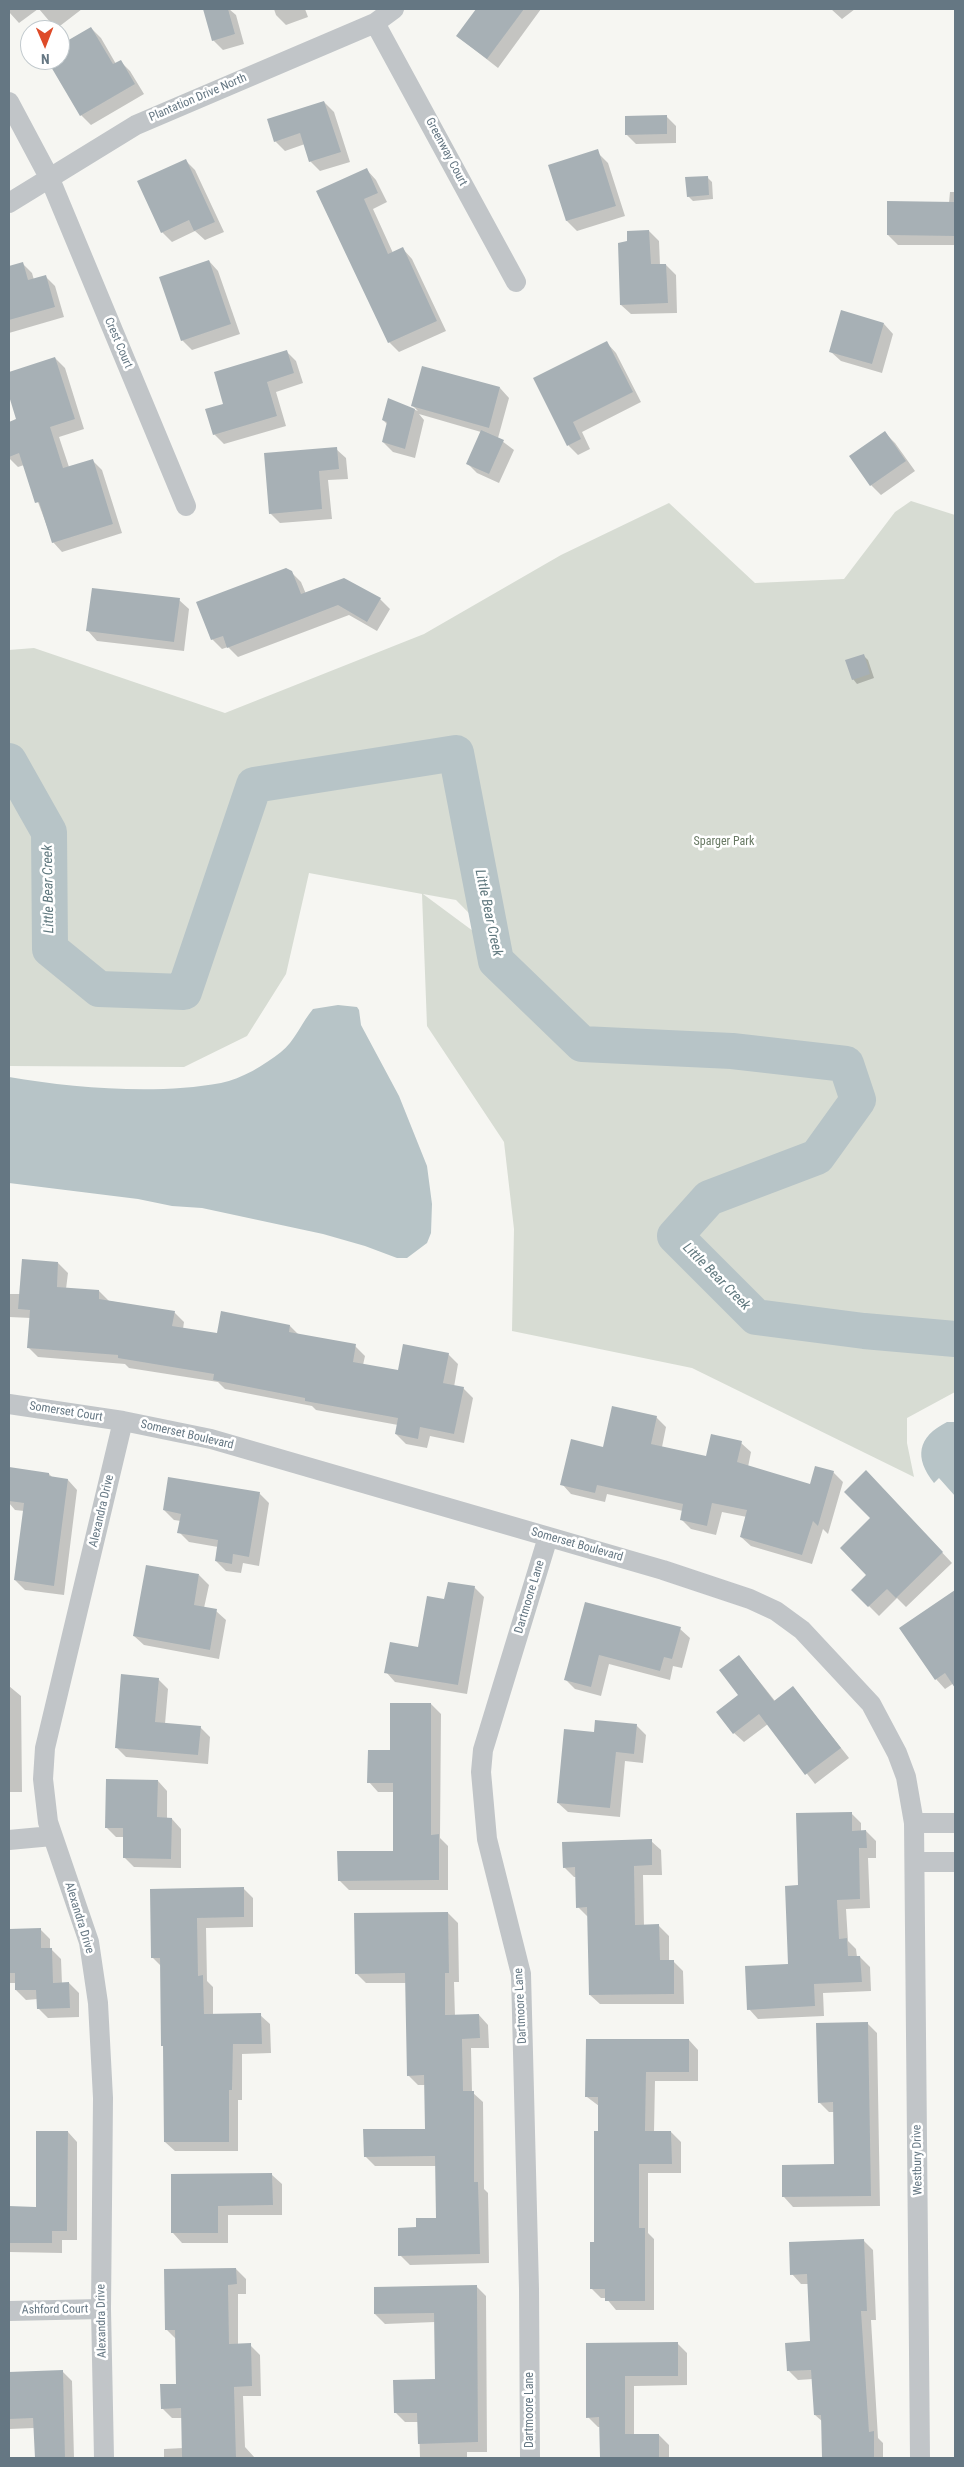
<!DOCTYPE html>
<html>
<head>
<meta charset="utf-8">
<style>
  body { margin:0 }
  #map { position:relative; width:964px; height:2467px; overflow:hidden; background:#f6f6f2; font-family:"Roboto Condensed",sans-serif }
  canvas { display:block }
  .frame { position:absolute; inset:0; border:10px solid #657783; pointer-events:none }
  .north { position:absolute; left:20px; top:20px; width:50px; height:50px; box-sizing:border-box; background:#fff; border:1px solid #c1c9cd; border-radius:50%; rotate:179deg; font-size:14px; font-weight:700; line-height:20px; text-align:center; color:#657783 }
  .north::after { content:''; display:block; margin:auto; width:18px; height:22px; background:#de4b29; clip-path:polygon(50% 0,100% 100%,50% 72%,0 100%) }
</style>
</head>
<body>
<div id="map">
<canvas width="964" height="2467"></canvas>
<div class="frame"></div>
<div class="north">N</div>
</div>
<script>
const g = document.querySelector('canvas').getContext('2d');
g.lineJoin = 'round';
function fill(path, color) { g.fillStyle = color; g.fill(path, 'evenodd'); }
function stroke(path, color, width, dash) { g.strokeStyle = color; g.lineWidth = width; g.lineCap = dash ? 'butt' : 'round'; g.setLineDash(dash || []); g.stroke(path); }
function label(font, color, halo, rows, align = 'center') {
  g.font = font + ' "Roboto Condensed",sans-serif'; g.lineWidth = 5; g.setLineDash([]); g.textBaseline = 'middle'; g.strokeStyle = halo; g.fillStyle = color; for (const [text, x, y, turn = 0] of rows) {
    g.save(); g.translate(x, y); g.rotate((+turn || 0) * Math.PI / 180); g.textAlign = isNaN(turn) ? turn : align; if (halo) g.strokeText(text, 0, 0); g.fillText(text, 0, 0); g.restore();
  }
}
const green = new Path2D(`
  M911,501L955,515V1392L907,1418V1443L914,1477L692,1368L512,1331L514,1229L504,1142L427,1026L422,894L309,873L286,974L247,1036L184,1067L9,1066V650L34,648L225,713L424,634L561,555L669,503L755,583L844,579L895,512ZM423,894L456,900L523,968Z`);
const water = new Path2D(`
  M338,1005L357,1007L359,1010L361,1025L399,1096L427,1166L432,1204L431,1233L427,1243L407,1258H397L365,1246L323,1234L202,1208L172,1206L138,1199L9,1183V1077C72,1088 157,1095 221,1083C242,1079 264,1065 281,1052C294,1042 302,1022 313,1009Z
  M947,1422H955V1496L939,1478L934,1483C914,1458 917,1437 947,1422Z`);
const shadow = new Path2D(`
  M9,9H38L19,23L9,12Z
  M39,9H82L56,29Z
  M213,9H229L236,15L244,44L223,50L213,40L205,11Z
  M274,9H305L308,17L286,25L276,15Z
  M477,9H541L498,68L457,36Z
  M831,9H855L842,19Z
  M91,28L101,38L116,64L120,61L130,71L144,94L91,125L81,115L49,60H60V46Z
  M324,102L334,112L350,162L320,171L310,161L305,144L285,151L275,141Z
  M666,116L676,126V143L636,144L626,134Z
  M598,153L608,163L625,216L577,231L567,221L550,166Z
  M185,160L195,170L224,232L205,240L195,231L172,242L162,232Z
  M367,170L376,180L387,202L373,209L393,253L403,249L412,259L446,331L399,352L389,342L317,192Z
  M707,177L712,182L713,199L693,201L688,196Z
  M950,192H955V245H898L888,235L949,203Z
  M649,231L659,241L660,265H666L676,275L677,313L631,314L621,305L628,242Z
  M209,261L218,271L240,334L192,350L182,340Z
  M22,263L32,273L34,280L45,276L55,286L64,317L9,333V267Z
  M884,324L893,334L882,373L841,361L831,352Z
  M607,343L616,353L641,402L582,432L590,449L578,455L569,446L535,378Z
  M286,351L296,361L303,383L276,392L286,426L224,444L214,434L225,404Z
  M55,358L65,368L84,429L59,437L69,467L92,460L102,470L122,533L62,552L53,542L24,465L18,467L9,458V423L18,420L9,392V373Z
  M500,388L509,398L498,438L514,450L499,483L477,473L467,463L481,432L419,414L424,420L415,458L393,452L383,442L388,425L383,420L389,400L418,411L412,405Z
  M885,433L895,443L915,471L881,495L871,485Z
  M336,449L346,458L348,479L328,480L332,519L280,523L270,513Z
  M291,572L301,582L306,594L380,599L390,609L377,631L349,615L238,657L228,647L222,649L212,639Z
  M179,600L189,609L184,651L97,641L88,631Z
  M863,655L868,660L874,678L857,684L853,679Z
  M58,1263L68,1273L66,1289L99,1291L109,1301L174,1312L184,1322L183,1329L218,1335L290,1326L300,1336L355,1346L365,1356L363,1365L399,1372L448,1354L458,1364L454,1387L463,1388L473,1398L464,1443L430,1436L427,1448L406,1444L396,1434L398,1425L316,1410L312,1406L225,1389L218,1382L129,1368L125,1364L38,1357L28,1347L31,1318L9,1317V1294H20Z
  M656,1417L666,1427L662,1447L707,1457L741,1443L751,1452L748,1467L811,1485L833,1472L843,1482L828,1534L823,1529L812,1564L751,1546L741,1537L747,1517L722,1512L716,1535L691,1529L681,1519L683,1511L607,1494L605,1502L571,1494L562,1484L604,1448Z
  M10,1469L49,1474L53,1478L68,1480L77,1490L64,1595L25,1590L15,1580L24,1511L15,1510L9,1503Z
  M876,1482L952,1563L906,1607L897,1598L879,1616L853,1590L868,1575Z
  M259,1493L269,1503L259,1566L243,1563L241,1573L226,1571L216,1561L218,1547L189,1542L179,1532L181,1521L174,1520L164,1510Z
  M199,1575L209,1585L204,1608L216,1611L226,1620L219,1659L144,1645L134,1636Z
  M474,1587L484,1597L467,1694L395,1682L386,1672L419,1649L445,1601Z
  M955,1592V1686L954,1683L945,1689L936,1679L901,1628Z
  M586,1604L680,1629L690,1638L682,1668L673,1666L670,1680L609,1664L601,1696L575,1689L566,1680Z
  M739,1656L775,1701L793,1687L849,1758L815,1784L768,1724L744,1742L734,1733L740,1696Z
  M158,1679L168,1689L165,1724L200,1727L210,1737L208,1764L126,1757L116,1747Z
  M9,1686L21,1696L22,1792H9Z
  M431,1704L441,1714L440,1838L448,1846V1890H349L339,1880L394,1852V1792H378L369,1782L391,1751Z
  M636,1725L646,1735L643,1763L625,1761L620,1817L568,1812L558,1803L595,1734Z
  M158,1781L167,1791V1819H172L181,1829V1868L134,1867L124,1857L125,1837H116L106,1827Z
  M851,1813L861,1823V1832L866,1831L876,1841V1858H868L870,1908L846,1909L848,1941L856,1949L857,1957H860L870,1967L871,1991L823,1993L824,2016L758,2019L749,2009L789,1965L799,1887Z
  M651,1841L661,1850L662,1875H643L644,1926H659L669,1936V1961H673L683,1971L684,2004H600L590,1995L588,1917L578,1907L577,1877H574L564,1867Z
  M243,1888L253,1898V1927L206,1928L207,1981L213,1987V2015H260L270,2024L271,2053L242,2054V2100H238V2151H175L165,2142V2047L161,1966L153,1958L152,1890Z
  M448,1913L458,1923L459,1982H454L455,2016L479,2015L488,2025L489,2048H471L472,2092L483,2102L484,2189L488,2193L489,2263L410,2265L400,2255L417,2229L438,2219L436,2166H375L365,2156L426,2130L425,2085H418L408,2075L406,1983H366L356,1973Z
  M40,1929L50,1939V1948L61,1959L62,1984L69,1983L79,1993V2017L48,2018L38,2008V1999L26,2000L16,1990V1983H9V1930Z
  M867,2023L877,2033L880,2206L793,2207L784,2197L835,2166L834,2112H829L819,2102Z
  M689,2040L698,2050V2081H655L654,2132H671L681,2142V2173H648V2233L654,2239V2310H616L606,2298H601L591,2288L596,2244L599,2106L587,2097Z
  M68,2132L77,2142V2240H62V2253L9,2252V2208H37Z
  M172,2175H272L282,2184V2215H228V2243H182L173,2233Z
  M864,2241L873,2250L876,2320H871L878,2438L883,2443V2458H823V2422L815,2415L813,2379L798,2380L788,2370L812,2342L809,2284H801L792,2274Z
  M236,2269L246,2279V2294H238V2345H250L260,2355L261,2396H243L245,2447L255,2458H164V2449L183,2448L182,2418H172L162,2408L178,2385L177,2340L167,2330Z
  M476,2286L486,2296L487,2452H467V2458H420L419,2422H405L396,2413L437,2381L435,2322L385,2324L375,2314Z
  M677,2343L687,2353V2385L634,2386V2435H659L669,2445V2458H601V2427H598L588,2417L587,2344Z
  M62,2371L72,2381L74,2458H36L35,2428L9,2429V2374Z`);
const river = new Path2D(`
  M9,761L49,832L50,949L99,989L184,992L254,785L456,753L496,961L582,1044L732,1051L846,1064L858,1100L817,1157L709,1198L675,1236L756,1317L864,1331L955,1339`);
const building = new Path2D(`
  M203,9H228L235,34L212,41Z
  M476,9H524L487,59L456,36Z
  M91,27L113,64L121,60L135,84L80,116L47,60H60V45Z
  M324,101L341,152L309,162L300,133L274,142L267,119Z
  M667,115V134L625,135V116Z
  M598,149L616,206L566,221L548,165Z
  M186,159L215,222L194,231L189,220L161,233L137,181Z
  M367,168L378,193L364,199L388,254L403,247L437,321L388,343L316,191Z
  M708,176L709,195L687,197L685,177Z
  M887,201L955,202V236L887,235Z
  M649,230L651,264H666L668,303L620,305L618,243L627,241V231Z
  M209,260L231,324L181,341L159,277Z
  M23,262L28,280L46,275L55,307L9,320V266Z
  M841,310L884,323L872,364L829,352Z
  M607,341L633,392L573,422L581,439L567,446L533,378Z
  M287,350L294,373L267,382L277,416L213,435L205,409L223,404L214,372Z
  M55,357L75,419L50,427L63,468L93,459L113,524L52,543L39,502L35,503L19,453L9,457V422L16,419L9,396V372Z
  M422,366L500,387L489,428L411,406Z
  M388,398L415,409L405,449L382,442L387,422L382,420Z
  M481,430L504,440L489,474L466,464Z
  M885,431L906,461L870,486L849,456Z
  M337,447L339,469L319,471L322,509L269,514L264,453Z
  M286,568L292,571L301,594L344,578L381,598L367,622L338,605L227,648L223,636L211,640L196,602Z
  M92,588L180,598L174,642L86,631Z
  M864,654L870,674L852,680L845,660Z
  M22,1259L58,1262L57,1287L99,1290V1299L175,1311L172,1326L217,1333L221,1311L290,1325L289,1332L356,1344L353,1362L398,1370L403,1344L449,1353L443,1383L464,1387L454,1434L420,1427L418,1439L395,1434L398,1418L305,1401V1398L213,1380L214,1374L118,1358V1355L27,1348L30,1310L18,1309Z
  M612,1406L657,1416L651,1444L706,1456L711,1434L742,1441L737,1462L810,1484L815,1466L834,1471L818,1526L813,1521L802,1555L740,1537L747,1510L712,1503L707,1526L680,1520L683,1504L597,1485L595,1493L560,1485L571,1439L603,1447Z
  M9,1467L49,1473V1476L68,1479L54,1586L14,1580L24,1503L9,1501Z
  M866,1470L943,1552L896,1598L887,1589L868,1607L851,1590L866,1575L840,1548L870,1518L844,1492Z
  M168,1477L260,1492L249,1557L233,1554L232,1564L215,1561L218,1540L177,1533L181,1514L163,1510Z
  M146,1565L199,1574L194,1605L217,1609L210,1650L133,1636Z
  M448,1582L475,1586L458,1685L384,1673L390,1642L418,1647L427,1596L444,1599Z
  M955,1590V1688L945,1673L935,1680L899,1628Z
  M585,1602L681,1627L672,1659L664,1657L660,1671L599,1655L591,1687L564,1680Z
  M739,1655L774,1701L793,1686L841,1748L805,1775L759,1714L733,1734L716,1712L738,1695L719,1670Z
  M121,1674L159,1678L155,1722L201,1726L198,1755L115,1748Z
  M390,1703H431V1835L439,1834V1880L338,1881L337,1851H393V1783H367L368,1750H390Z
  M595,1720L637,1724L634,1754L616,1752L610,1808L557,1803L564,1729L594,1732Z
  M106,1779L158,1780L157,1817L172,1818L171,1859L123,1858V1828H105Z
  M852,1812V1831L866,1830L867,1848H859L860,1899L837,1900L839,1939L847,1938L848,1956H860L862,1982L814,1984L815,2006L747,2010L745,1966L788,1964L785,1886L798,1885L796,1813Z
  M652,1839V1865L634,1866L635,1925L659,1924L660,1960H674V1994L589,1995L587,1907L576,1908L575,1867L563,1868L562,1842Z
  M244,1887V1917L197,1918L198,1976L203,1975L204,2014L261,2013L262,2044H233L232,2090H229V2142H164L163,2046H161L160,1958H151L150,1889Z
  M448,1912L449,1973H445V2015L479,2014L480,2038L462,2039L463,2091H474V2182H478L480,2254L398,2256V2228L416,2227V2218H436L435,2156L364,2157L363,2129H425L424,2075L407,2076L405,1973L355,1974L354,1913Z
  M41,1928V1948H52L53,1983L69,1982L70,2008L37,2009L36,1990H15V1973H9V1929Z
  M868,2022L871,2196L782,2197V2165L834,2164L833,2102L818,2103L816,2023Z
  M586,2039H689V2072H646L645,2131H671L672,2164H639V2228H645V2301H605V2289H590V2242H594V2131H598V2097H585Z
  M36,2131H68L67,2231H52V2243H9V2206L36,2207Z
  M272,2173L273,2205L218,2206V2233H171V2174Z
  M864,2239L867,2311H861L869,2432L874,2431V2458H822L821,2415H814L811,2370L787,2371L785,2343L810,2341L807,2274L790,2275L789,2242Z
  M236,2268L237,2284L228,2285L229,2344L251,2343L252,2386L234,2387L236,2458H182L181,2408L161,2409L160,2384H176L175,2330H165L164,2269Z
  M477,2285L478,2442L418,2444L417,2413H394L393,2380L435,2379L434,2313L374,2314V2287Z
  M678,2342V2376H625V2434H659V2458H600L599,2417L586,2418V2343Z
  M63,2370L65,2458H35L33,2418L9,2419V2372Z`);
const minor = new Path2D(`
  M375,23L516,282
  M9,102L50,179L186,506
  M9,203L136,125L375,23L394,9
  M9,1404L123,1421L211,1439L663,1570L750,1599L776,1611L802,1630L871,1704L897,1753L906,1777L914,1823L920,2458
  M914,1823H955
  M9,1840L52,1836
  M915,1862H955
  M9,2311L101,2309
  M104,2458L101,2309L103,2098L98,2003L89,1942L48,1822L43,1779L45,1748L123,1421
  M530,2458L529,2289L521,1974L487,1839L481,1772L483,1750L548,1537`);
const streetNames = [
  ["Plantation Drive North",198,98,-23],
  ["Greenway Court",446,152,62],
  ["Crest Court",118,343,67],
  ["Somerset Court",66,1412,9],
  ["Somerset Boulevard",187,1435,13],
  ["Alexandra Drive",102,1511,-77],
  ["Somerset Boulevard",577,1545,16],
  ["Dartmoore Lane",530,1597,-73],
  ["Alexandra Drive",79,1918,73],
  ["Dartmoore Lane",521,2006,-93],
  ["Westbury Drive",918,2160,-91],
  ["Ashford Court",55,2310,-1],
  ["Alexandra Drive",102,2321,-91],
  ["Dartmoore Lane",530,2410,-90]
];
const parkNames = [
  ["Sparger Park",724,842]
];
const waterNames = [
  ["Little Bear Creek",49,889,-91],
  ["Little Bear Creek",488,913,78],
  ["Little Bear Creek",716,1277,45]
];
fill(green, '#d7dcd3');
fill(water, '#b7c4c7');
fill(shadow, '#0003');
stroke(river, '#b7c4c7', 36);
fill(building, '#a7b0b5');
stroke(minor, '#c1c5c8', 20);
label('12px', '#657783', '#fff', streetNames);
label('12px', '#697a64', '#fff', parkNames);
label('italic 14px', '#61797f', '#fff', waterNames);
</script>
</body>
</html>
